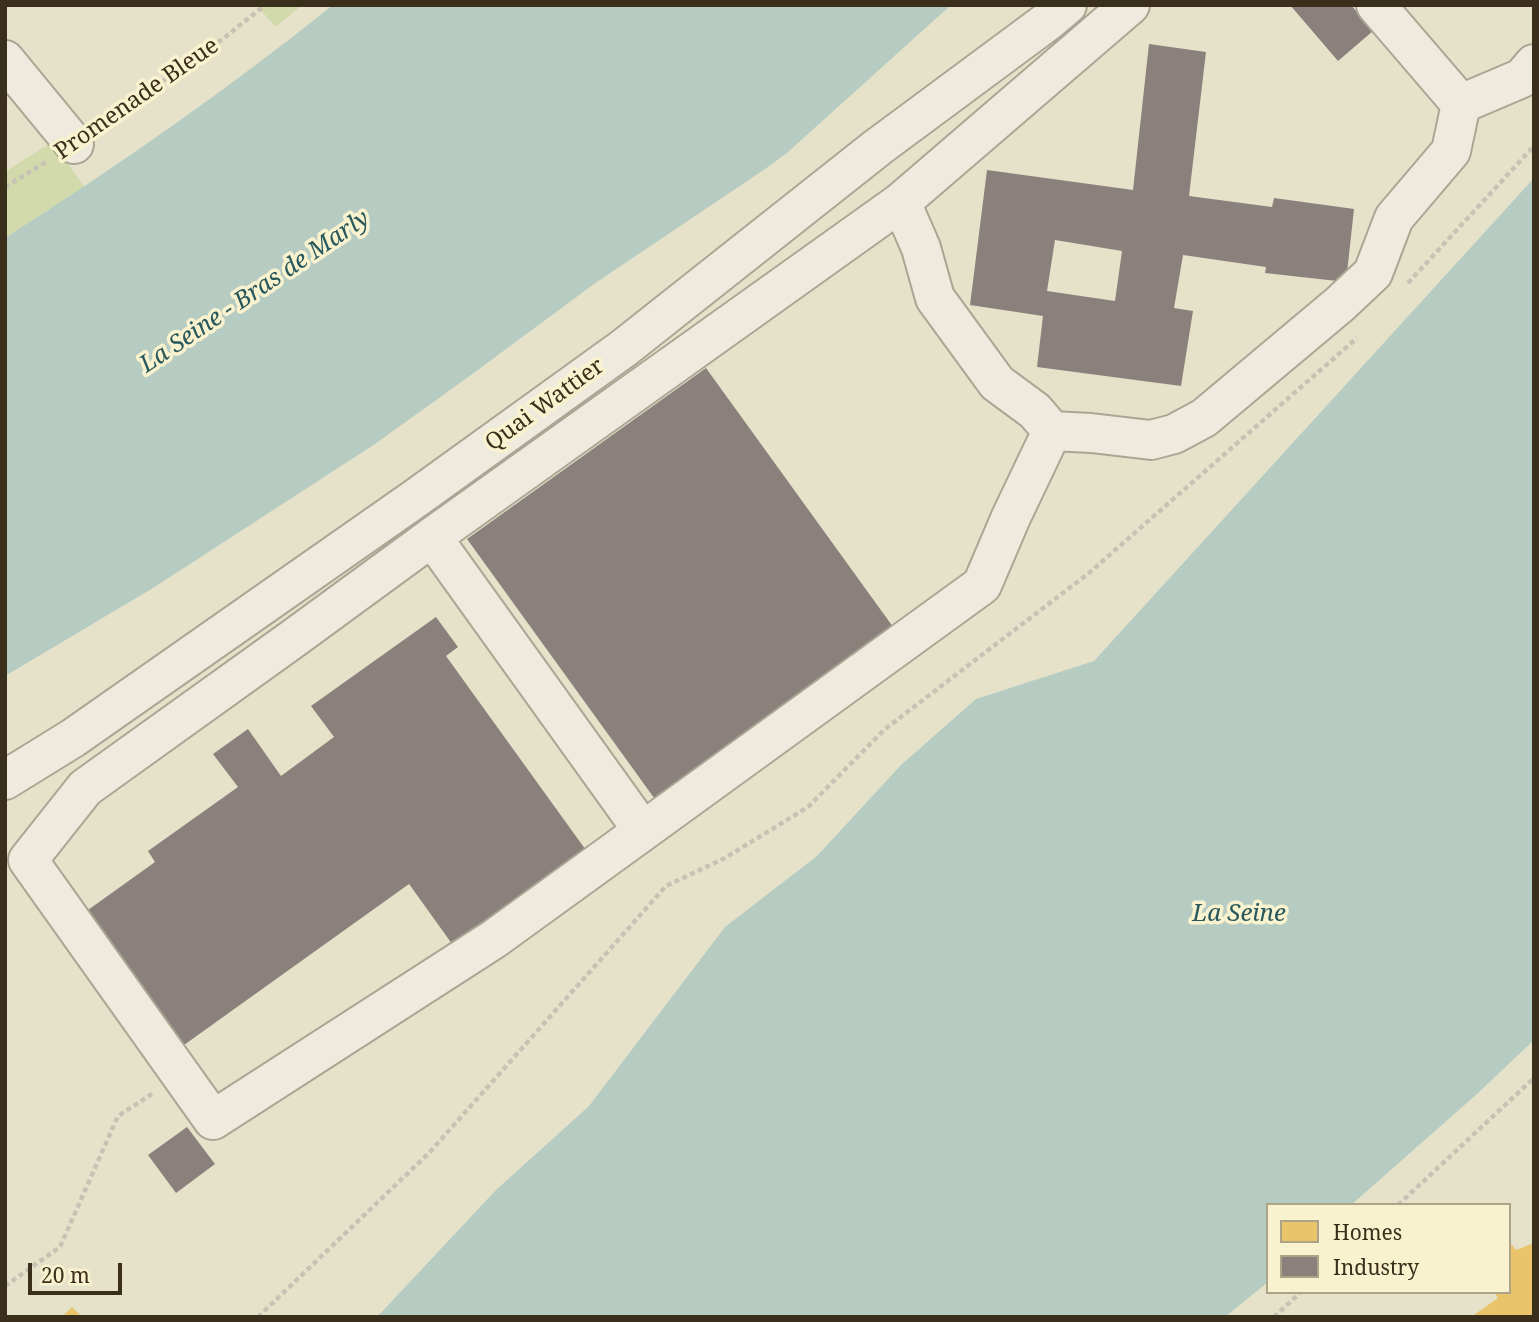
<!DOCTYPE html>
<html>
<head>
<meta charset="utf-8">
<style>
  body { margin:0 }
  #map { position:relative; width:1539px; height:1322px; overflow:hidden; background:#e6e2ca; font-family:"Noto Serif",serif }
  canvas { display:block }
  .frame { position:absolute; inset:0; border:7px solid #3a2f1b; pointer-events:none }
  .legend { position:absolute; left:1266px; top:1203px; width:245px; height:91px; box-sizing:border-box; background:#f9f2cf; border:2px solid #ada487; margin:0; padding:9px 12px; list-style:none; font-size:21px; color:#3a2f1b }
  .legend li { display:flex; align-items:center; gap:14px; height:35px }
  .legend b { width:35px; border:2px solid #ada487 }
  .scale { position:absolute; left:28px; top:1263px; width:94px; height:32px; box-sizing:border-box; border:4px solid #3a2f1b; border-top:0; padding-left:9px; font-size:21px; line-height:24px; white-space:nowrap; color:#3a2f1b; -webkit-text-stroke:5px #f9f2cf; paint-order:stroke }
</style>
</head>
<body>
<div id="map">
<canvas width="1539" height="1322"></canvas>
<div class="frame"></div>
<ul class="legend">
<li><b style="height:19px;background:#e9c46a"></b>Homes</li>
<li><b style="height:19px;background:#8a817c"></b>Industry</li>
</ul>
<div class="scale">20 m</div>
</div>
<script>
const g = document.querySelector('canvas').getContext('2d');
g.lineJoin = 'round';
function fill(path, color) { g.fillStyle = color; g.fill(path, 'evenodd'); }
function stroke(path, color, width, dash) { g.strokeStyle = color; g.lineWidth = width; g.lineCap = dash ? 'butt' : 'round'; g.setLineDash(dash || []); g.stroke(path); }
function label(font, color, halo, rows, align = 'center') {
  g.font = font + ' "Noto Serif",serif'; g.lineWidth = 7; g.setLineDash([]); g.textBaseline = 'middle'; g.strokeStyle = halo; g.fillStyle = color; for (const [text, x, y, turn = 0] of rows) {
    g.save(); g.translate(x, y); g.rotate((+turn || 0) * Math.PI / 180); g.textAlign = isNaN(turn) ? turn : align; if (halo) g.strokeText(text, 0, 0); g.fillText(text, 0, 0); g.restore();
  }
}
const green = new Path2D(`
  M256,5H302L276,27Z
  M52,142L85,187L5,238V172Z`);
const water = new Path2D(`
  M333,5H951L788,152L768,167L594,284L471,375L375,444L153,588L5,676V238C118,166 228,89 333,5Z
  M1534,178V1040L1477,1094L1351,1205H1268V1282L1225,1317H377L496,1190L589,1106L725,927L817,856L901,765L976,699L1094,661Z`);
const homes = new Path2D(`
  M1534,1243V1317H1471L1498,1298L1494,1292H1509V1247L1512,1245L1516,1250Z
  M72,1307L82,1317H62Z`);
const industry = new Path2D(`
  M1290,5H1351L1373,31L1338,61Z
  M1149,44L1206,52L1189,196L1272,207L1274,198L1354,209L1346,282L1265,273L1266,267L1183,255L1174,308L1193,311L1181,386L1037,367L1043,316L970,305L987,170L1133,190ZM1055,240L1122,251L1115,301L1047,291Z
  M706,368L896,631L657,802L467,539Z
  M436,617L458,647L446,656L588,853L455,948L409,884L170,1055L74,920L155,862L148,851L238,787L213,754L248,729L281,776L334,737L311,706Z
  M187,1127L215,1164L176,1193L148,1155Z`);
const path = new Path2D(`
  M100,126L224,38L265,5
  M5,187L46,162
  M1408,283L1534,146
  M1398,1205L1534,1078
  M5,1286L60,1247L118,1116L152,1094
  M258,1317L429,1153L666,886L725,858L808,807L885,729L1089,573L1357,338
  M1274,1317L1301,1292`);
const minor = new Path2D(`
  M1376,5L1461,104
  M5,60L74,144
  M1461,104L1522,78L1534,64
  M901,202L921,248L935,298L997,383L1035,411L1052,431L1091,433L1151,440L1174,434L1204,418L1340,304L1373,273L1394,218L1451,151L1461,104
  M1052,431L1011,517L982,585L643,831L432,537L901,202L1130,5
  M432,537L294,638L85,788L28,860L213,1120L494,939L643,831
  M5,780L73,738L416,498L624,348L878,147L1048,21L1067,5`);
const streetNames = [
  ["Promenade Bleue",137,99,-35],
  ["Quai Wattier",545,405,-36]
];
const waterNames = [
  ["La Seine - Bras de Marly",255,292,-34],
  ["La Seine",1239,914]
];
fill(green, '#d2d9ab');
fill(water, '#b6ccc2');
fill(homes, '#e9c46a');
fill(industry, '#8a817c');
stroke(minor, '#aba694', 42);
stroke(path, '#c6c2b4', 4.5, [5, 3.5]);
stroke(minor, '#eeeadd', 38);
label('23px', '#3a2f1b', '#f9f2cf', streetNames);
label('italic 24px', '#29585c', '#f9f2cf', waterNames);
</script>
</body>
</html>
